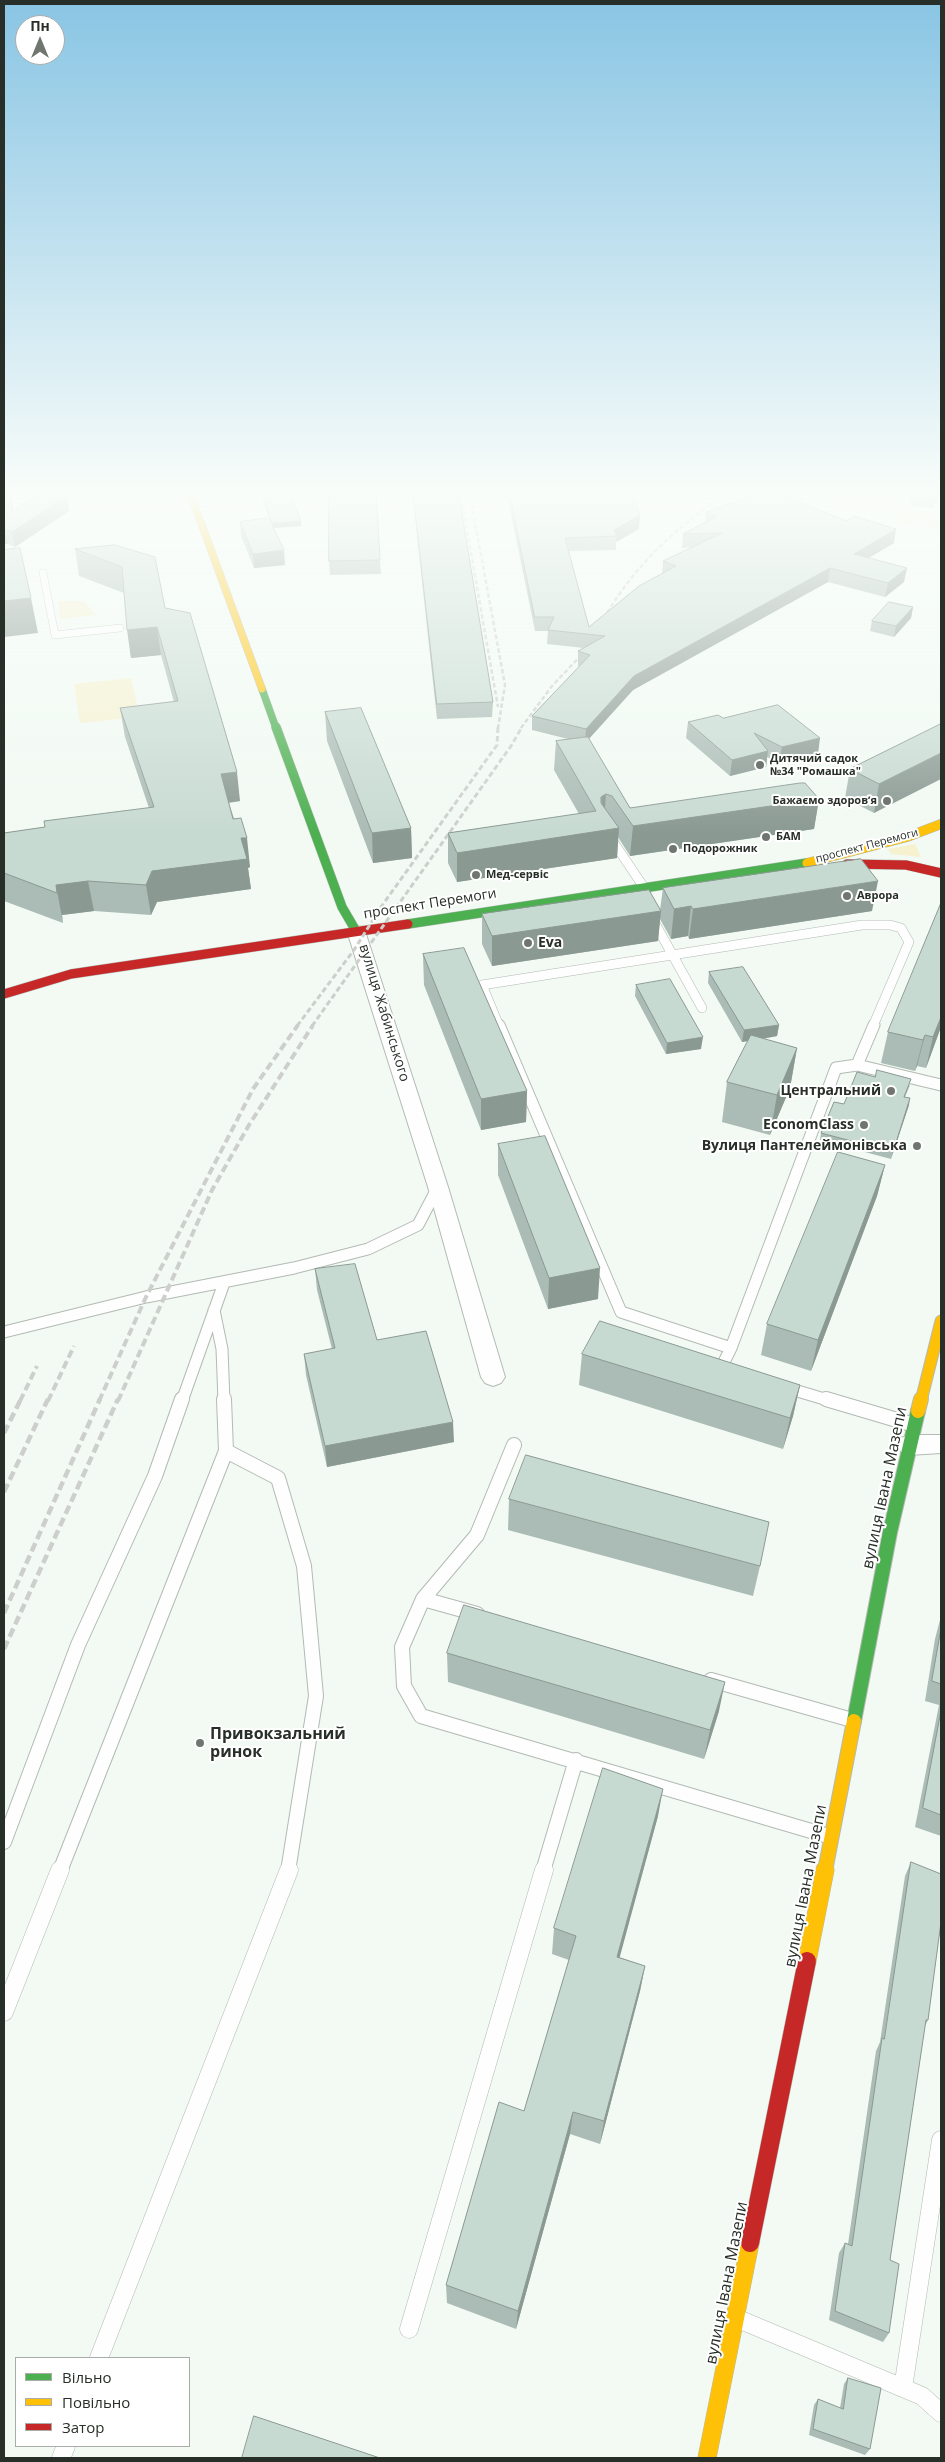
<!DOCTYPE html>
<html>
<head>
<meta charset="utf-8">
<style>
  body { margin:0 }
  #map { position:relative; width:945px; height:2462px; overflow:hidden; background:#f2faf3; font-family:"Open Sans",sans-serif }
  canvas { display:block }
  .frame { position:absolute; inset:0; border:5px solid #282f28; pointer-events:none }
  .legend { position:absolute; left:15px; top:2357px; width:175px; height:90px; box-sizing:border-box; background:#fff; border:1px solid #a9aca9; margin:0; padding:6px 9px; list-style:none; font-size:15px; color:#282f28 }
  .legend li { display:flex; align-items:center; gap:10px; height:25px }
  .legend b { width:25px; border:1px solid #a9aca9 }
  .north { position:absolute; left:15px; top:15px; width:50px; height:50px; box-sizing:border-box; background:#fff; border:1px solid #a9aca9; border-radius:50%; rotate:0deg; font-size:14px; font-weight:700; line-height:20px; text-align:center; color:#282f28 }
  .north::after { content:''; display:block; margin:auto; width:18px; height:22px; background:#6f766f; clip-path:polygon(50% 0,100% 100%,50% 72%,0 100%) }
</style>
</head>
<body>
<div id="map">
<canvas width="945" height="2462"></canvas>
<div class="frame"></div>
<ul class="legend">
<li><b style="height:6px;background:#4caf50"></b>Вільно</li>
<li><b style="height:6px;background:#ffc107"></b>Повільно</li>
<li><b style="height:6px;background:#c62828"></b>Затор</li>
</ul>
<div class="north">Пн</div>
</div>
<script>
const g = document.querySelector('canvas').getContext('2d');
g.lineJoin = 'round';
function fill(path, color) { g.fillStyle = color; g.fill(path, 'evenodd'); }
function stroke(path, color, width, dash) { g.strokeStyle = color; g.lineWidth = width; g.lineCap = dash ? 'butt' : 'round'; g.setLineDash(dash || []); g.stroke(path); }
function label(font, color, halo, rows, align = 'center') {
  g.font = font + ' "Open Sans",sans-serif'; g.lineWidth = 4; g.setLineDash([]); g.textBaseline = 'middle'; g.strokeStyle = halo; g.fillStyle = color; for (const [text, x, y, turn = 0] of rows) {
    g.save(); g.translate(x, y); g.rotate((+turn || 0) * Math.PI / 180); g.textAlign = isNaN(turn) ? turn : align; if (halo) g.strokeText(text, 0, 0); g.fillText(text, 0, 0); g.restore();
  }
}
const green = new Path2D(`
  M715,490H815L774,503Z
  M849,490H896L879,511C863,514 848,514 836,503Z
  M902,508L941,515V530L892,521Z
  M58,601H84L96,615L60,619Z
  M131,678L140,717L80,723L74,684Z
  M915,844L921,857L891,854L888,849Z`);
const laneFar4 = new Path2D(`
  M43,573L55,635L120,628`);
const laneFar3 = new Path2D(`
  M610,837L645,889
  M652,918L702,1008
  M499,1026L482,985L862,925H890L901,928L909,942L873,1026`);
const laneFar2 = new Path2D(`
  M499,1025L621,1312L731,1348L836,1068L857,1065
  M857,1065L941,1085
  M857,1065L874,1025
  M214,1310L222,1349L224,1401
  M4,1332L146,1297L294,1268L368,1249L418,1225L438,1187
  M728,1370L721,1368L731,1348
  M784,1387L831,1401
  M182,1401L224,1283`);
const laneFar1 = new Path2D(`
  M826,1399L914,1425
  M514,1445L477,1535L423,1599L402,1647L404,1686L421,1716L828,1836
  M226,1451L278,1478L304,1566L316,1696L288,1871
  M423,1599L477,1614
  M711,1680L852,1720
  M4,1842L78,1645L155,1476L182,1399
  M60,1871L226,1451L224,1399
  M543,1871L576,1760`);
const lane = new Path2D(`
  M4,2012L60,1870
  M743,2321L922,2396L941,2413
  M409,2329L544,1870
  M99,2358L289,1870
  M903,2388L941,2140
  M61,2458L66,2446`);
const street = new Path2D(`
  M356,926L362,927L365,931L448,1187L505,1377L501,1383L493,1386L485,1383L481,1377L428,1187L347,931L350,927Z
  M909,1435H941V1453L909,1455L901,1452L897,1445L901,1438Z`);
const fastFar2 = new Path2D(`
  M262,689L276,728`);
const fastFar1 = new Path2D(`
  M276,727L342,907L356,931
  M408,924L807,863`);
const fast = new Path2D(`
  M854,1721L890,1532L918,1411`);
const slowFar4 = new Path2D(`
  M189,490L262,689`);
const slowFar3 = new Path2D(`
  M807,863L907,837L941,824`);
const slowFar2 = new Path2D(`
  M921,1401L941,1321`);
const slowFar1 = new Path2D(`
  M918,1411L921,1399
  M825,1871L854,1721`);
const slow = new Path2D(`
  M807,1961L825,1870
  M707,2458L750,2243`);
const jamFar1 = new Path2D(`
  M847,864L906,865L941,873
  M4,994L71,974L408,924`);
const jam = new Path2D(`
  M750,2243L807,1961`);
const railFar3 = new Path2D(`
  M460,490L498,707
  M469,490L505,685L498,728
  M600,625C635,563 673,531 730,490
  M521,728L552,686L588,648`);
const railFar2 = new Path2D(`
  M297,1026L354,950L381,907L497,745L498,727
  M312,1026L511,746L522,727`);
const railFar1 = new Path2D(`
  M20,1401L37,1366
  M48,1401L74,1346
  M99,1401L146,1297L253,1089L298,1025
  M118,1401L212,1190L249,1125L313,1025`);
const rail = new Path2D(`
  M4,1433L21,1399
  M4,1492L48,1399
  M4,1613L100,1399
  M4,1649L118,1399`);
const wall = new Path2D(`
  M4,490L13,510L67,496L69,511L15,547L8,544H4Z
  M259,490H290L301,521V526L274,528L285,565L254,568L241,536L240,522L270,519Z
  M412,490H458L493,702L492,717L437,719Z
  M506,490H631L639,529L616,542V550L569,551L589,627L662,574L663,561L692,547L682,548L683,534L705,522L706,512L894,543L868,558L904,582L885,597L828,582L633,690L589,739L630,808L819,799L814,829L630,856L618,837L617,858L457,882L448,863V833L579,814L554,770L556,741L568,739L532,730V716L580,666H578V651L584,648L547,644L548,631H535Z
  M913,490H941V492L932,508L910,505Z
  M115,545L165,608L240,801L229,803L250,867L248,868L251,889L157,902L151,915L94,911L62,915L63,923L4,901V833L45,827L149,808L125,737L120,708L174,702L161,655L131,658L124,593L79,576L75,549Z
  M380,560L381,574L330,575L329,561Z
  M913,607L911,618L894,637L870,631L872,621Z
  M325,712L411,828L412,858L373,863L327,741Z
  M723,718L818,754L779,763L767,757L766,767L730,776L686,738L688,722Z
  M941,724L874,813L845,798L850,769Z
  M663,888L872,911L689,939L688,936L671,939L660,919L658,941L492,966L482,944V914L660,910Z
  M423,954L527,1091L526,1122L481,1130L424,985Z
  M709,972L779,1025L777,1036L763,1039L797,1048L790,1088L770,1135L722,1122L727,1082L748,1041L742,1042L708,983Z
  M636,985L701,1049L666,1054L635,996Z
  M941,1027L926,1068L917,1066L915,1071L881,1063L888,1032Z
  M910,1085L905,1097L909,1105L891,1159L820,1140L821,1133L844,1104Z
  M498,1144L598,1299L548,1309L498,1175Z
  M885,1165L877,1196L811,1371L761,1355L767,1324Z
  M315,1269L377,1340L454,1442L327,1467L306,1375L304,1354L332,1349L317,1290Z
  M582,1354L800,1385L793,1416L783,1449L579,1385Z
  M509,1499L760,1566L753,1596L508,1530Z
  M941,1616V1836L915,1827L939,1705L925,1701L935,1639Z
  M447,1653L719,1711L704,1759L448,1682Z
  M658,1816L619,1957L645,1966L640,1991L600,2144L570,2134L516,2329L447,2303L446,2285L524,2111L569,1960L552,1954L554,1928Z
  M911,1862L941,1874V1937L939,1936L928,2020L925,2026L890,2260L889,2333L883,2342L829,2320L839,2253L845,2243L848,2244L876,2051L880,2042L905,1876Z
  M848,2378L870,2449L865,2455L809,2435L814,2405L818,2399L840,2408L844,2384Z`);
const shadedWall = new Path2D(`
  M9,490H11L15,526L12,511Z
  M936,490H941V492L932,508Z
  M67,496L69,511L15,547L12,532Z
  M640,515L639,529L616,542L617,536L614,530Z
  M301,521V526L273,528L272,523Z
  M4,529H5L8,544H4Z
  M896,529L894,543L852,568L854,554Z
  M284,550L285,565L254,568L253,554Z
  M830,568L828,582L633,690L585,743L586,729L634,676Z
  M907,568L904,582L885,597L888,583Z
  M31,598L38,633L4,637V601Z
  M913,607L911,618L894,637L896,626Z
  M157,627L161,655L131,658L127,630Z
  M820,738L818,754L779,763L782,747Z
  M768,751L766,767L730,776L732,760Z
  M941,753V779L874,813L879,784Z
  M237,772L240,801L224,803L221,774Z
  M606,794L604,823L601,797Z
  M819,799L814,829L630,856L633,826Z
  M411,828L412,858L373,863L372,833Z
  M619,828L617,858L457,882V853Z
  M241,838H247L250,867L248,868L251,889L157,902L151,915L146,885L152,871Z
  M88,881L94,911L62,915L63,923L56,885Z
  M878,881L872,911L689,939L693,909Z
  M691,906L688,936L671,939L674,909Z
  M661,911L658,941L492,966V936Z
  M941,1017V1027L926,1068L933,1037Z
  M779,1025L777,1036L742,1042L744,1030Z
  M925,1035L917,1066L915,1071L923,1040Z
  M703,1037L701,1049L666,1054L667,1043Z
  M797,1048L790,1088L770,1135L777,1095Z
  M527,1091L526,1122L481,1130V1099Z
  M910,1098L909,1105L891,1159L893,1152Z
  M885,1165L877,1196L811,1371L818,1340Z
  M600,1268L598,1299L548,1309L549,1278Z
  M800,1385L793,1416L783,1449L790,1418Z
  M453,1422L454,1442L327,1467L325,1446Z
  M725,1682L719,1711L704,1759L710,1730Z
  M663,1789L658,1816L613,1982L617,1957Z
  M645,1966L640,1991L600,2144L604,2121Z
  M573,2112L570,2134L516,2329L518,2311Z`);
const building = new Path2D(`
  M4,490H9L12,511L45,490H63L67,496L12,532L4,529Z
  M261,490H290L301,521L272,523Z
  M329,490H376L380,560L329,561Z
  M413,490H458L493,702L437,704Z
  M509,490H631L640,515L614,530L617,536L565,538L589,627L639,586L676,566L663,561L722,533L683,534L716,517L706,512L769,490H772L846,521L854,516L896,529L854,554L907,568L888,583L830,568L634,676L586,729L532,716L590,655L578,651L605,636L548,630L554,617H535Z
  M269,518L284,550L253,554L240,522Z
  M115,545L155,557L165,608L190,613L237,772L221,774L233,819L241,818L247,838H241L247,859L152,871L146,885L88,881L56,885L57,893L4,873V833L45,827L44,821L154,807L120,708L178,701L157,627L127,630L122,567L75,549Z
  M20,548L31,598L4,601V550Z
  M889,602L913,607L896,626L872,621Z
  M778,705L820,738L782,747L754,733L768,751L732,760L688,722L718,715L723,718Z
  M361,708L411,828L372,833L325,712Z
  M941,724V753L879,784L850,769Z
  M588,737L630,808L800,783H805L819,799L633,826L612,796L606,794L601,797V803L619,828L457,853L448,833L596,811L556,741Z
  M861,859L878,881L693,909L691,906L674,909L663,888Z
  M649,890L661,911L492,936L482,914Z
  M941,903V1017L933,1037L925,1035L923,1040L888,1032Z
  M464,948L527,1091L481,1099L423,954Z
  M743,967L779,1025L744,1030L709,972Z
  M670,979L703,1037L667,1043L636,985Z
  M751,1035L797,1048L777,1095L727,1082Z
  M877,1070L911,1079L904,1097L910,1098L893,1152L821,1133L834,1102L844,1104L857,1072L875,1077Z
  M545,1136L600,1268L549,1278L498,1144Z
  M838,1152L885,1165L818,1340L767,1324Z
  M355,1264L377,1340L426,1331L453,1422L325,1446L304,1354L335,1348L315,1269Z
  M600,1321L800,1385L790,1418L582,1354Z
  M526,1455L769,1522L760,1566L509,1499Z
  M464,1605L725,1682L710,1730L447,1653Z
  M941,1629V1684L932,1681Z
  M941,1711V1815L923,1808Z
  M603,1768L663,1789L617,1957L645,1966L604,2121L573,2112L518,2311L446,2285L499,2102L524,2111L576,1936L554,1928Z
  M911,1862L941,1874V1922L928,2020H926L890,2260L899,2264L889,2333L835,2311L845,2243L852,2246L882,2038L884,2039Z
  M848,2378L881,2388L870,2449L813,2429L818,2399L843,2409Z
  M254,2416L380,2458H242Z`);
const markers = [
  [760,765,5,"#6f766f"],
  [887,801,5,"#6f766f"],
  [766,837,5,"#6f766f"],
  [673,849,5,"#6f766f"],
  [476,875,5,"#6f766f"],
  [847,896,5,"#6f766f"],
  [528,943,5,"#6f766f"],
  [891,1091,5,"#6f766f"],
  [864,1125,5,"#6f766f"],
  [917,1146,5,"#6f766f"],
  [200,1743,5,"#6f766f"]
];
const farPoinames = [
  ["Дитячий садок",770,759],
  ["№34 \"Ромашка\"",770,772],
  ["Бажаємо здоровʼя",877,801,"right"],
  ["БАМ",776,837],
  ["Подорожник",683,849],
  ["Мед-сервіс",486,875],
  ["Аврора",857,896]
];
const farStreetnames = [
  ["проспект Перемоги",867,846,-15]
];
const streetNames = [
  ["проспект Перемоги",430,904,-9],
  ["вулиця Жабинського",384,1013,73]
];
const poiNames = [
  ["Eva",538,943,"left"],
  ["Центральний",881,1091],
  ["EconomClass",854,1125],
  ["Вулиця Пантелеймонівська",907,1146]
];
const nearStreetnames = [
  ["вулиця Івана Мазепи",885,1488,-78],
  ["вулиця Івана Мазепи",806,1886,-79],
  ["вулиця Івана Мазепи",727,2283,-79]
];
const nearPoinames = [
  ["Привокзальний",210,1734],
  ["ринок",210,1752]
];
fill(green, '#f6f1cf');
stroke(laneFar4, '#b3bab4', 8);
stroke(laneFar3, '#b3bab4', 10);
stroke(laneFar2, '#b3bab4', 13);
stroke(laneFar1, '#b3bab4', 16);
stroke(lane, '#b3bab4', 19);
stroke(street, '#b3bab4', 2);
stroke(fastFar2, '#b3bab4', 8);
stroke(fastFar1, '#b3bab4', 10);
stroke(fast, '#b3bab4', 16);
stroke(slowFar4, '#b3bab4', 8);
stroke(slowFar3, '#b3bab4', 10);
stroke(slowFar2, '#b3bab4', 13);
stroke(slowFar1, '#b3bab4', 16);
stroke(slow, '#b3bab4', 19);
stroke(jamFar1, '#b3bab4', 10);
stroke(jam, '#b3bab4', 19);
stroke(laneFar4, '#fdfefd', 7);
stroke(laneFar3, '#fdfefd', 9);
stroke(laneFar2, '#fdfefd', 11);
stroke(laneFar1, '#fdfefd', 14);
stroke(lane, '#fdfefd', 18);
fill(street, '#fdfefd');
stroke(fastFar2, '#4caf50', 7);
stroke(fastFar1, '#4caf50', 9);
stroke(fast, '#4caf50', 14);
stroke(slowFar4, '#ffc107', 7);
stroke(slowFar3, '#ffc107', 9);
stroke(slowFar2, '#ffc107', 11);
stroke(slowFar1, '#ffc107', 14);
stroke(slow, '#ffc107', 18);
stroke(jamFar1, '#c62828', 9);
stroke(jam, '#c62828', 18);
stroke(railFar3, '#cdcfcd', 2.5, [4.5, 2.5]);
stroke(railFar2, '#cdcfcd', 3, [5.5, 3]);
stroke(railFar1, '#cdcfcd', 4, [8, 4]);
stroke(rail, '#cdcfcd', 4.5, [9, 4.5]);
fill(wall, '#abbbb5');
fill(shadedWall, '#8b9993');
fill(building, '#c7dad2');
stroke(building, '#8b9993', 1);
const sky = g.createLinearGradient(0, 0, 0, 835);
sky.addColorStop(0, '#89c5e4');
sky.addColorStop(0.59, '#f9fdfa');
sky.addColorStop(1, '#f9fdfa00');
g.fillStyle = sky;
g.fillRect(0, 0, 945, 835);
for (const [x, y, r, color] of markers) { const dot = new Path2D(); dot.arc(x, y, r, 0, 2 * Math.PI); g.fillStyle = color; g.fill(dot); stroke(dot, '#fff', 2); }
label('bold 11px', '#282f28', '#fff', farPoinames, 'left');
label('11px', '#282f28', '#fff', farStreetnames);
label('14px', '#282f28', '#fff', streetNames);
label('bold 14px', '#282f28', '#fff', poiNames, 'right');
label('16px', '#282f28', '#fff', nearStreetnames);
label('bold 16px', '#282f28', '#fff', nearPoinames, 'left');
</script>
</body>
</html>
